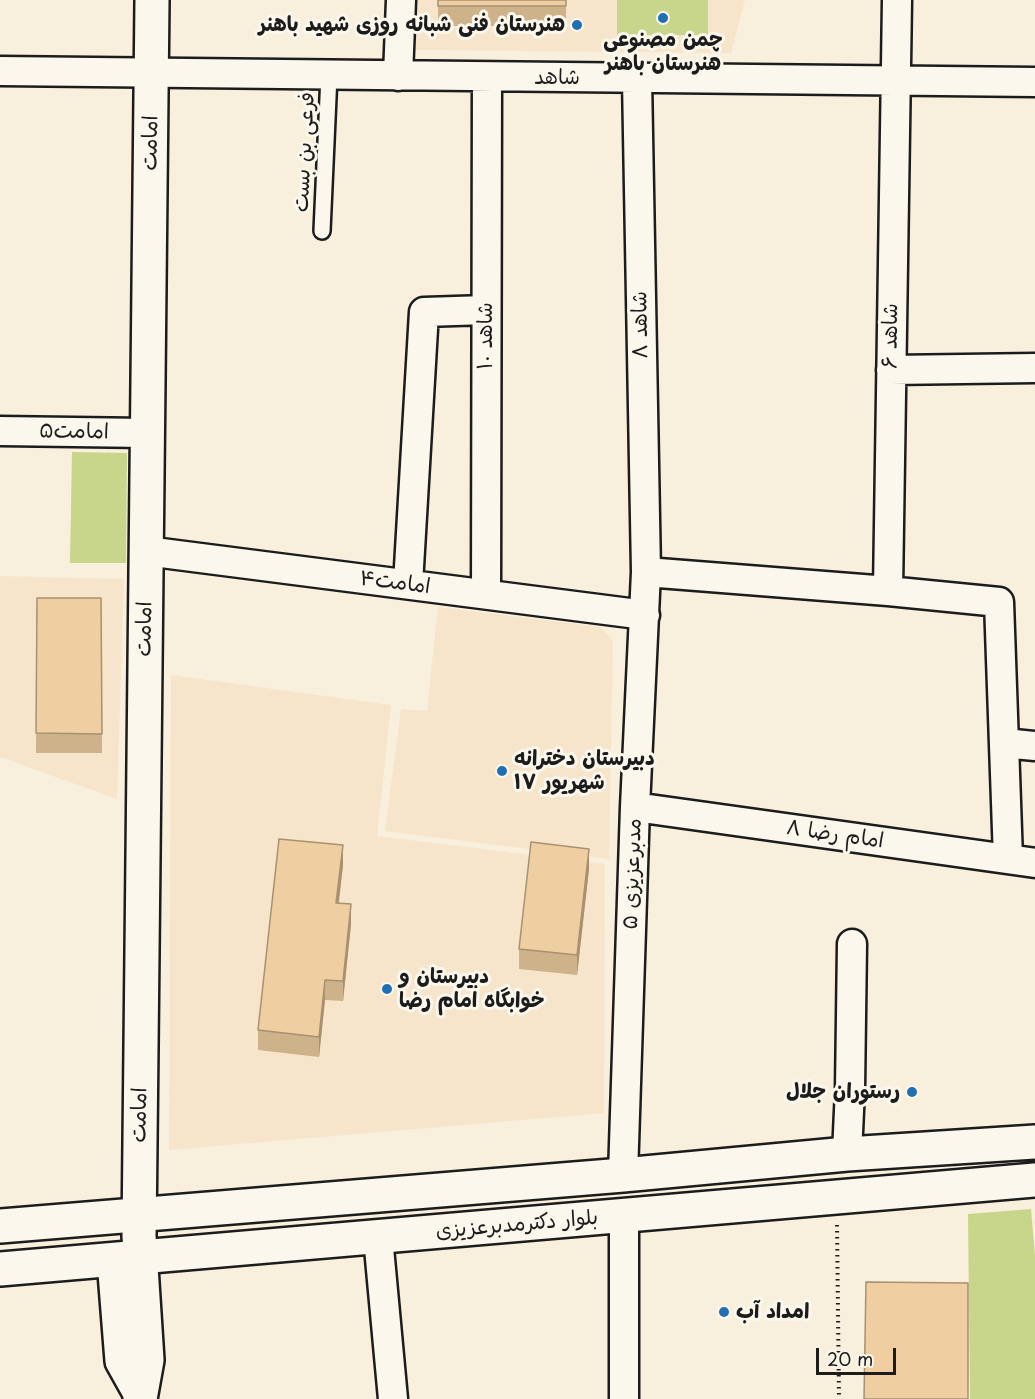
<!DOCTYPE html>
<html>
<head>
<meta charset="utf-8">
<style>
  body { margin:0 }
  #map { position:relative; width:1035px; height:1399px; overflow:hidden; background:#f9efdd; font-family:"Playpen Sans",sans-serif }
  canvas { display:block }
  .scale { position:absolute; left:816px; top:1348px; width:80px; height:27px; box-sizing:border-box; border:3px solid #1c1c1c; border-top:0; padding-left:8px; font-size:18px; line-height:21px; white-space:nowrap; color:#1c1c1c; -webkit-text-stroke:4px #fbf7ec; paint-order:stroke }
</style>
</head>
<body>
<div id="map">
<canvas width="1035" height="1399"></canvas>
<div class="scale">20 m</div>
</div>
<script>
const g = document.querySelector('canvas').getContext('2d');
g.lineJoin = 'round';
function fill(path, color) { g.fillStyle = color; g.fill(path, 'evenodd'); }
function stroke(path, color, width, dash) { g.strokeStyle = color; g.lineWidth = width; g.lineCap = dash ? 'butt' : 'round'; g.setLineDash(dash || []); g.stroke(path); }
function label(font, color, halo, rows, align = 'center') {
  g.font = font + ' "Playpen Sans","Playpen Sans Arabic",sans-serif'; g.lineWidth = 6; g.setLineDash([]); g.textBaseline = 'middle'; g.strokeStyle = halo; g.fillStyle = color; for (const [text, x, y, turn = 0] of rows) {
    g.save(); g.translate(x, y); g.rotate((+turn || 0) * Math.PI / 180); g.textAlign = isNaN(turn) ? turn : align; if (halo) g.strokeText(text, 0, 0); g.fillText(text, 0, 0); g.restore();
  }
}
const built = new Path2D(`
  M417,0H745L731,53L416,50Z
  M0,576L124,579L117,799L0,757Z
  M438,607L601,627L613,641L609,859L385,831L401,709L427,711Z
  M171,675L391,705L377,836L605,864L604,1113L169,1150Z`);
const green = new Path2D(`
  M617,0H708V35H617Z
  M72,452L127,453L126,563H70Z
  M1031,1209L1035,1255V1399H970L968,1214Z`);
const path = new Path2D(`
  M837,1225L839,1399`);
const service = new Path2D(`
  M322,231L329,75`);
const minor = new Path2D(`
  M0,71L1035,82
  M398,76L401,0
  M891,370L1035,368
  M0,431L147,433
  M146,551L645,615
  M646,572L888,591L999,602L1008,859
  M408,584L424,312L486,310
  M888,591L897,0
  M486,594L487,77
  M1004,743L1035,746
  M635,807L1035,863
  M847,1154L850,1089L852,944
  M623,1175L635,807L646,572L637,79
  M624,1215V1399
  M378,1237L393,1399`);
const tertiary = new Path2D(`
  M114,1260L122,1361L140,1393
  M140,1399L147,1360L139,1236L152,0`);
const secondary = new Path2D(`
  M0,1226L623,1175L847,1154L1035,1142
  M0,1269L1035,1180`);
const wall = new Path2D(`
  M438,0H566V26H438Z
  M37,598H101L102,753H36Z
  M343,865L339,903L351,924L343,1001L325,1000L319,1057L258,1050V1030Z
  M589,869L577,975L519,969V949Z`);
const shadedWall = new Path2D(`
  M343,845V865L336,923V903Z
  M589,849V869L577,975V955Z
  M351,904V924L343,1001V981Z
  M325,980V1000L319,1057V1037Z`);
const building = new Path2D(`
  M438,0H566V6H438Z
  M37,598H101L102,734L36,733Z
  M279,839L343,845L336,903L351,904L343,981L325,980L319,1037L258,1030Z
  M531,842L589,849L577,955L519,949Z
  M866,1282L968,1283V1399H864Z`);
const markers = [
  [663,18,6,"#1f6fb2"],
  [577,25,6,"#1f6fb2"],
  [502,771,6,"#1f6fb2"],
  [387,989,6,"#1f6fb2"],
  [912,1092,6,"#1f6fb2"],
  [724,1312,6,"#1f6fb2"]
];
const poiNames = [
  ["هنرستان فنی شبانه‌ روزی شهید باهنر",565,25,"right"],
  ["چمن مصنوعی",663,40,"center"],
  ["هنرستان باهنر",663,64,"center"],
  ["دبیرستان دخترانه",514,759],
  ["۱۷ شهریور",514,783],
  ["دبیرستان و",399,977],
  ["خوابگاه امام رضا",399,1001],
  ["رستوران جلال",900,1092,"right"],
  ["امداد آب",736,1312]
];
const streetNames = [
  ["شاهد",557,78],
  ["امامت",151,143,-89],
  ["فرعی بن بست",305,152,-87],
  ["شاهد ۸",641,325,-91],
  ["شاهد ۱۰",486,336,-90],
  ["شاهد ۶",891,336,-89],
  ["امامت۵",74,432,1],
  ["امامت۴",395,583,7],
  ["امامت",145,629,-89],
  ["امام رضا ۸",835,835,8],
  ["مدبرعزیزی ۵",633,874,-88],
  ["امامت",140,1115,-89],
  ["بلوار دکترمدبرعزیزی",517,1225,-5]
];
fill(built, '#f6e5cb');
fill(green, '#c7d68a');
stroke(service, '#1c1c1c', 20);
stroke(minor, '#1c1c1c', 33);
stroke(tertiary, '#1c1c1c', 38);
stroke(secondary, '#1c1c1c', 38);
stroke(path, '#1c1c1c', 4, [1.5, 4.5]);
stroke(service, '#fbf7ec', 15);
stroke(minor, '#fbf7ec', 28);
stroke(tertiary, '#fbf7ec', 33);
stroke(secondary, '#fbf7ec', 33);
fill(wall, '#ceb28a');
fill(shadedWall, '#a79171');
fill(building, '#efcfa1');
stroke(building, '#a79171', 1.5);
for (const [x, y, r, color] of markers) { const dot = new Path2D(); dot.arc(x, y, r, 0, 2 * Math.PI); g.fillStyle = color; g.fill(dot); stroke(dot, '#fbf7ec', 2); }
label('bold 21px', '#1c1c1c', '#fbf7ec', poiNames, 'left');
label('21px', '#1c1c1c', '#fbf7ec', streetNames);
</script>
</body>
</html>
